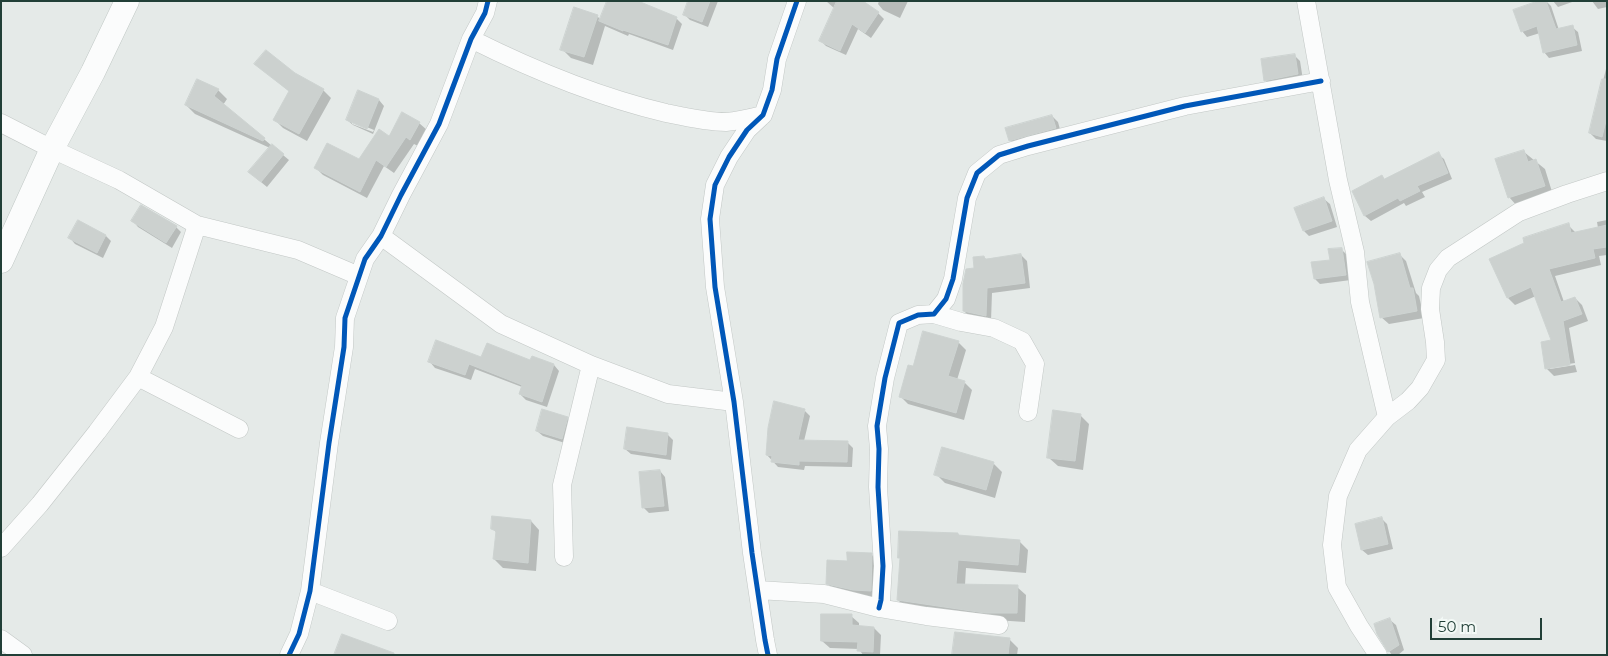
<!DOCTYPE html>
<html>
<head>
<meta charset="utf-8">
<style>
  body { margin:0 }
  #map { position:relative; width:1608px; height:656px; overflow:hidden; background:#e5eae8; font-family:Montserrat,sans-serif }
  canvas { display:block }
  .frame { position:absolute; inset:0; border:2px solid #213f37; pointer-events:none }
  .scale { position:absolute; left:1430px; top:618px; width:112px; height:22px; box-sizing:border-box; border:2px solid #213f37; border-top:0; padding-left:6px; font-size:15px; line-height:18px; white-space:nowrap; color:#213f37; -webkit-text-stroke:4px #f3f9f6; paint-order:stroke }
</style>
</head>
<body>
<div id="map">
<canvas width="1608" height="656"></canvas>
<div class="frame"></div>
<div class="scale">50 m</div>
</div>
<script>
const g = document.querySelector('canvas').getContext('2d');
g.lineJoin = 'round';
function fill(path, color) { g.fillStyle = color; g.fill(path, 'evenodd'); }
function stroke(path, color, width, dash) { g.strokeStyle = color; g.lineWidth = width; g.lineCap = dash ? 'butt' : 'round'; g.setLineDash(dash || []); g.stroke(path); }
const shadow = new Path2D(`
  M690,1H718L708,27L690,20L684,14Z
  M826,1H845L878,13L884,19L871,38L858,29L846,55L826,46L820,40L835,9Z
  M879,1H908L900,18L883,10L878,4Z
  M1542,1H1546L1551,6L1559,30L1572,27L1578,32L1582,51L1549,58L1544,52L1540,33L1527,37L1522,31Z
  M1553,1H1575L1558,7Z
  M1592,1H1607V7L1598,9Z
  M597,16L601,20L676,18L682,24L673,50L629,34L628,36L605,26L593,65L571,58L562,49Z
  M1294,55L1300,61L1303,80L1271,86L1265,80Z
  M256,64L295,74L323,90L331,98L307,141L283,128L275,120L290,92Z
  M1606,69H1607V141L1596,139L1590,133Z
  M197,81L218,90L227,99L223,105L289,160L267,187L256,178L270,148L195,114L186,105Z
  M358,92L379,100L384,106L373,134L353,125L347,120ZM352,121L374,130L373,132L352,124Z
  M1052,116L1058,122L1061,133L1016,146L1010,140Z
  M419,123L427,130L418,146L414,144L394,173L384,166L367,198L323,175L316,168L359,161L389,138Z
  M1524,152L1545,169L1553,195L1517,206L1509,197Z
  M1438,154L1444,159L1452,179L1422,192L1425,197L1406,206L1404,203L1371,221L1365,216L1353,192L1382,176L1385,180Z
  M1324,199L1330,204L1337,227L1309,236L1304,231Z
  M1607,220V255L1599,256L1601,265L1555,276L1564,302L1575,298L1582,305L1588,321L1569,328L1575,363L1550,367V369L1575,365L1577,372L1554,376L1546,368L1552,341L1536,296L1515,305L1508,298L1568,225L1576,233L1598,228L1597,222Z
  M133,221L176,227L181,232L172,248L138,227Z
  M106,236L111,241L103,258L75,244L70,238Z
  M1341,249L1347,255L1351,280L1320,284L1315,279Z
  M1399,254L1406,261L1416,293L1419,296L1424,318L1389,324L1381,317Z
  M1021,255L1027,261L1030,288L992,293L991,321L970,317L964,311L976,269L984,257L987,260Z
  M958,342L966,350L957,380L964,382L972,390L964,420L908,404L900,396L914,368Z
  M482,358L531,361L554,365L559,371L547,407L526,400L520,394L522,387L475,369L471,380L435,368L430,362Z
  M804,410L810,416L804,441L847,442L853,448L852,467L805,466L804,470L778,467L767,455Z
  M1080,415L1089,424L1083,470L1058,466L1049,458Z
  M567,418L573,424L568,444L543,436L537,431Z
  M667,434L673,440L671,460L631,454L625,449Z
  M993,463L1002,472L995,498L945,483L936,474Z
  M660,471L665,477L669,511L649,513L643,507Z
  M1382,519L1387,524L1393,549L1368,555L1362,550Z
  M531,521L539,530L536,571L503,568L494,559L497,533L492,528Z
  M958,534L960,536L1019,541L1028,550L1026,573L966,568L965,585L1017,587L1026,595L1025,622L980,619L907,609L898,600L901,559L900,558Z
  M871,554L880,563L879,599L836,592L827,583L848,562Z
  M851,616L859,623V627L874,628L881,635L880,655H863L859,649L830,648L822,641Z
  M1390,620L1396,625L1404,650L1398,655H1392L1389,651Z
  M1009,639L1018,648L1017,655H954Z`);
const building = new Path2D(`
  M607,1H638L677,17L668,45L623,30V31L599,21Z
  M688,1H710L702,22L683,15Z
  M837,1H863L879,12L865,33L852,24L840,51L819,41Z
  M1538,1H1546L1556,29L1573,25L1577,45L1543,53L1537,26L1521,32L1513,10Z
  M574,7L598,15L584,57L560,50Z
  M266,50L295,73L324,89L299,134L273,120L289,91L254,64Z
  M1295,54L1298,74L1264,81L1261,59Z
  M197,79L219,89L214,96L265,138L263,141L185,105Z
  M1602,79H1607V117L1602,137L1589,133Z
  M358,90L379,99L367,129L346,120Z
  M402,112L420,122L410,140L406,137L386,167L376,160L360,192L314,168L327,143L359,159L379,129L389,136Z
  M1052,115L1056,128L1009,141L1005,128Z
  M272,144L284,154L261,182L248,172Z
  M1524,150L1528,162L1536,159L1545,186L1508,198L1495,159Z
  M1439,152L1448,173L1417,186L1420,191L1400,201L1398,198L1364,216L1352,191L1382,175L1384,179Z
  M1324,197L1332,221L1303,231L1294,208Z
  M141,205L177,226L166,243L131,221Z
  M78,220L106,235L97,253L68,238Z
  M1569,223L1571,233L1607,225V247L1593,249L1595,258L1549,269L1561,302L1575,297L1582,314L1563,321L1570,365L1545,369L1541,342L1551,340L1531,287L1507,298L1489,259L1524,243L1523,238Z
  M1342,248L1346,275L1314,279L1311,262L1330,260L1328,249Z
  M1400,253L1410,288H1413L1417,311L1380,318L1374,284L1367,262Z
  M1021,254L1025,283L987,288L986,316L963,311V284L966,269L974,268L973,257L984,256L985,259Z
  M923,331L959,341L948,376L965,381L956,413L899,397L908,365L913,366Z
  M436,340L481,357L487,343L530,360L532,356L554,364L542,402L519,394L522,385L469,364L465,375L428,362Z
  M774,401L805,409L798,440L848,441L847,462L799,461V465L771,462L772,456L766,455L768,428Z
  M542,409L568,417L562,439L536,431Z
  M1053,410L1081,414L1075,461L1047,458Z
  M627,427L668,433L666,455L624,449Z
  M942,447L994,462L986,490L934,475Z
  M660,470L664,506L642,508L639,472Z
  M492,516L531,520L528,563L493,559L496,531L491,529Z
  M1382,517L1388,544L1361,550L1355,524Z
  M899,531L958,533V535L1020,540L1018,565L958,560L956,584L1018,585L1017,613H985L897,600L900,558H898Z
  M847,552L872,553L871,591L853,590L826,584L827,560L847,561Z
  M821,614H852V625L874,627L873,652L857,651L858,642L821,641Z
  M1390,618L1399,645L1388,652L1377,634L1374,624Z
  M955,632L1010,638L1008,655H952Z
  M342,634L394,653V655H334Z`);
const minor = new Path2D(`
  M1306,1L1338,180L1355,252L1360,302L1387,417
  M471,39C533,70 598,97 666,113C685,117 706,122 726,122C738,121 751,118 763,115
  M1,123L52,149L119,180L197,225L164,327L138,377L97,432L40,504L1,548
  M197,225L298,250L359,276
  M381,236L501,324L591,365L668,394L734,402
  M934,314L961,322L994,328L1022,341L1035,364L1028,412
  M138,377L239,429
  M564,557L562,485L591,365
  M758,590L824,594L879,608L926,616L999,625
  M310,591L388,621
  M879,608L881,600L883,566L878,487L879,449L877,426L885,378L899,323L918,315L934,314L946,299L953,279L967,198L977,173L999,155L1028,146L1185,106L1321,81
  M1,639L23,655
  M289,655L299,634L310,591L329,443L344,347L345,318L365,259L381,236L401,195L439,124L471,39L485,13L488,1
  M768,655L765,640L752,553L734,402L715,287L710,219L715,185L729,157L747,130L763,115L772,90L777,59L797,1
  M1378,655L1359,626L1337,587L1332,545L1338,496L1358,450L1387,417L1408,401L1420,388L1436,360L1435,342L1430,309L1431,288L1438,270L1448,258L1519,212L1567,194L1607,181`);
const secondary = new Path2D(`
  M1,261L52,149L93,72L127,1`);
const cycleway = new Path2D(`
  M879,608L881,600L883,566L878,487L879,449L877,426L885,378L899,323L918,315L934,314L946,299L953,279L967,198L977,173L999,155L1028,146L1185,106L1321,81
  M289,655L299,634L310,591L329,443L344,347L345,318L365,259L381,236L401,195L439,124L471,39L485,13L488,1
  M768,655L765,640L752,553L734,402L715,287L710,219L715,185L729,157L747,130L763,115L772,90L777,59L797,1`);
fill(shadow, '#0003');
fill(building, '#ccd1cf');
stroke(building, '#cdd3d1', 1);
stroke(minor, '#c2c7c5', 19);
stroke(secondary, '#c0c8c5', 25);
stroke(minor, '#fbfcfc', 18);
stroke(secondary, '#fbfcfc', 24);
stroke(cycleway, '#0057b8', 5);
</script>
</body>
</html>
